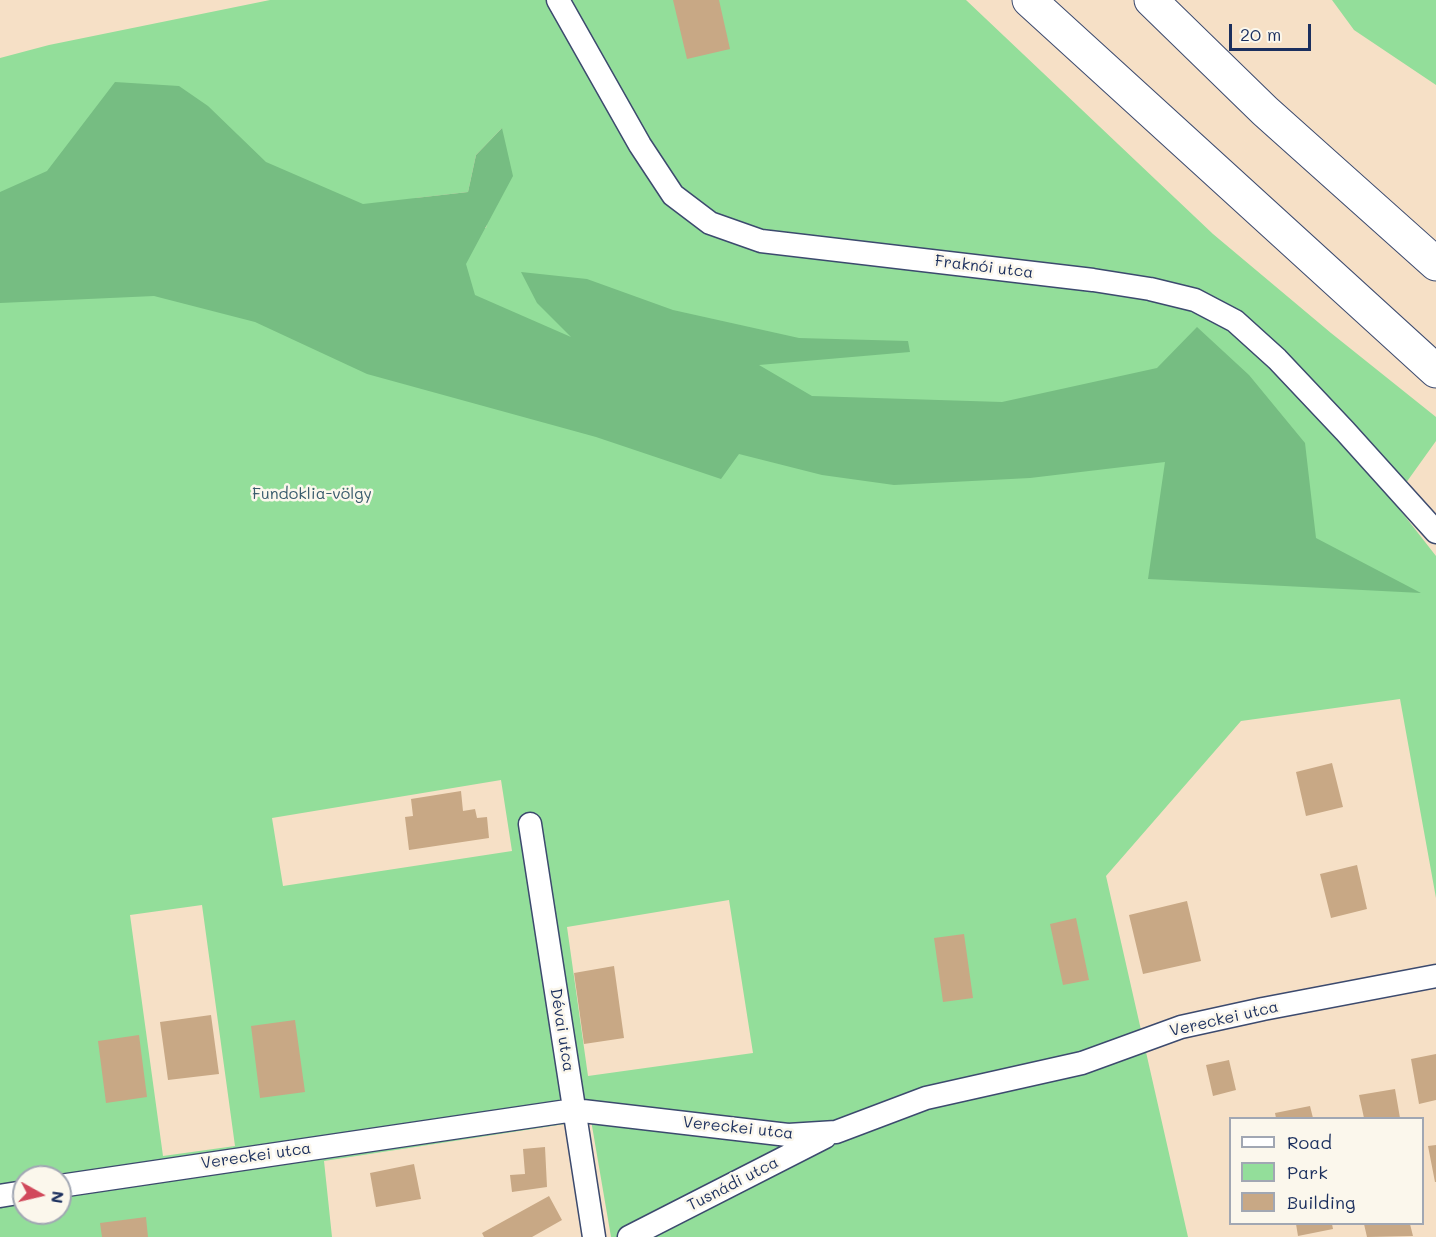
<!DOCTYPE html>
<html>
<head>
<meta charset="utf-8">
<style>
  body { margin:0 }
  #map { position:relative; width:1436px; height:1237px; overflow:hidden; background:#f6e0c6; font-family:Mali,sans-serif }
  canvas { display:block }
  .legend { position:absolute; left:1229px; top:1117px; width:195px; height:108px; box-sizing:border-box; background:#fbf7ec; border:2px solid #a1a7b3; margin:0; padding:8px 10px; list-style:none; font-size:18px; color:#1b2f5e }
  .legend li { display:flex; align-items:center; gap:12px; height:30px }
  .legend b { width:30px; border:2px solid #a1a7b3 }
  .north { position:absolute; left:12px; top:1165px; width:60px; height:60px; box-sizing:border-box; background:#fbf7ec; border:2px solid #a1a7b3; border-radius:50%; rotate:98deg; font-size:16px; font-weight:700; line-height:24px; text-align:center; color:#1b2f5e }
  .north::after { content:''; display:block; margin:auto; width:21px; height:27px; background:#d1495b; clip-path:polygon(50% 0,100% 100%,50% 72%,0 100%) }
  .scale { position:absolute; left:1229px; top:24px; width:82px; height:27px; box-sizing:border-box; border:3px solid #1b2f5e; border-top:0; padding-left:8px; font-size:18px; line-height:21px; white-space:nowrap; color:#1b2f5e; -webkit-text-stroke:4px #fbf7ec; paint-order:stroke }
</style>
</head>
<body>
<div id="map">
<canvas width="1436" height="1237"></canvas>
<ul class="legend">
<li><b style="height:8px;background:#fff"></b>Road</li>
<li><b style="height:16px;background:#93de9a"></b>Park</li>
<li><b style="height:16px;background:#c8a885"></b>Building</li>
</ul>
<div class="north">N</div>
<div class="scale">20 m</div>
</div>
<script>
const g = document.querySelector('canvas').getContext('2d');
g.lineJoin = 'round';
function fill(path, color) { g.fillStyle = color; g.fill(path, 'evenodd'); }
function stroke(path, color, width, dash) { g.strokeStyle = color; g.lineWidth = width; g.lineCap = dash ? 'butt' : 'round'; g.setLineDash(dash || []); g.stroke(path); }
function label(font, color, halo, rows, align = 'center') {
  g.font = font + ' Mali,sans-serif'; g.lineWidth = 5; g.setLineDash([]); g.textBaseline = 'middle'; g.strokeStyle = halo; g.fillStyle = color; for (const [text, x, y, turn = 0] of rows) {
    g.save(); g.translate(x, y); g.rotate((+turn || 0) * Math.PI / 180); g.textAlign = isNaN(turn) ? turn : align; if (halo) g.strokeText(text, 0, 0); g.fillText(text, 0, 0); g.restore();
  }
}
const green = new Path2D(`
  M270,0H966L1213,234L1331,333L1436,417V441L1393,501L1436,556V898L1400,699L1241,721L1106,876L1188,1237H611L591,1120L324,1161L332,1237H0V58L49,45ZM502,128L486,228L416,198L468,192L476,155ZM501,780L512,851L283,886L272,818ZM729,900L753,1053L588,1076L567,927ZM202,905L235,1146L163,1156L130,915ZM24,1177H60V1213H24Z
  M1332,0H1436V85L1354,30Z`);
const forest = new Path2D(`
  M115,82L179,86L208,106L266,162L363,204L468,192L476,155L502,128L513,176L466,264L475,295L571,337L537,303L521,272L587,279L673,310L799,338L908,341L910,352L759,365L812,396L1002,402L1157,368L1197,327L1249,375L1305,443L1316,538L1421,593L1148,579L1165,462L1030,478L894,485L822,475L739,454L721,479L596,437L367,374L255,322L154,296L0,303V192L47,171Z`);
const building = new Path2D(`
  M673,0H719L730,49L687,59Z
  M1332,763L1343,807L1306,816L1296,772Z
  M461,791L463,811L475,809L477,818L487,817L489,838L409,850L405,817L413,816L411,799Z
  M1357,865L1367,909L1331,918L1320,874Z
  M1187,901L1201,961L1143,974L1129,915Z
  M1076,918L1089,980L1063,985L1050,924Z
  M964,934L973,998L943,1002L934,938Z
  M614,966L624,1038L584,1044L574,973Z
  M211,1015L219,1074L168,1080L160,1022Z
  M295,1020L305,1092L260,1098L251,1026Z
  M139,1035L147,1097L106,1103L98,1041Z
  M1436,1054V1100L1419,1104L1411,1059Z
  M1229,1060L1236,1090L1213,1096L1206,1065Z
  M1395,1089L1400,1118H1364L1359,1095Z
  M1310,1106L1313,1118H1276L1275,1113Z
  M1436,1145V1182H1435L1428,1146Z
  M545,1147L547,1187L512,1192L510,1175L525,1174L523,1149Z
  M414,1164L421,1199L376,1207L370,1173Z
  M549,1196L562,1220L532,1237H484L482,1233Z
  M146,1217L148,1237H102L100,1223Z
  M1296,1224H1332L1333,1229L1298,1236Z
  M1364,1224H1410L1413,1236L1367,1237Z`);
const street = new Path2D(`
  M558,0L640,145L673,195L710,223L761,241L1093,280L1150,289L1195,300L1235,321L1277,359L1345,431L1436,532
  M530,824L594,1237
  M60,1186L574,1110L788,1135L836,1132L926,1098L1082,1063L1181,1027L1263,1009L1436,976
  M0,1196L24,1192
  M629,1237L825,1137`);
const highway = new Path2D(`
  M1029,0L1436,371
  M1151,0L1265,111L1436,264`);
const streetNames = [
  ["Fraknói utca",984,267,7],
  ["Vereckei utca",1224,1019,-13],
  ["Dévai utca",562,1030,81],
  ["Vereckei utca",738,1128,6],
  ["Vereckei utca",256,1156,-8],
  ["Tusnádi utca",733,1184,-27]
];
const parkNames = [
  ["Fundoklia-völgy",312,494]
];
fill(green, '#93de9a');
fill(forest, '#76bd82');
fill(building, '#c8a885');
stroke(street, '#3c4a6e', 25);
stroke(highway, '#3c4a6e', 35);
stroke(street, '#fff', 22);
stroke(highway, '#fff', 33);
label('16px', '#1b2f5e', '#fbf7ec', streetNames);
label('16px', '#395b6d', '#fbf7ec', parkNames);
</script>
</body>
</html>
